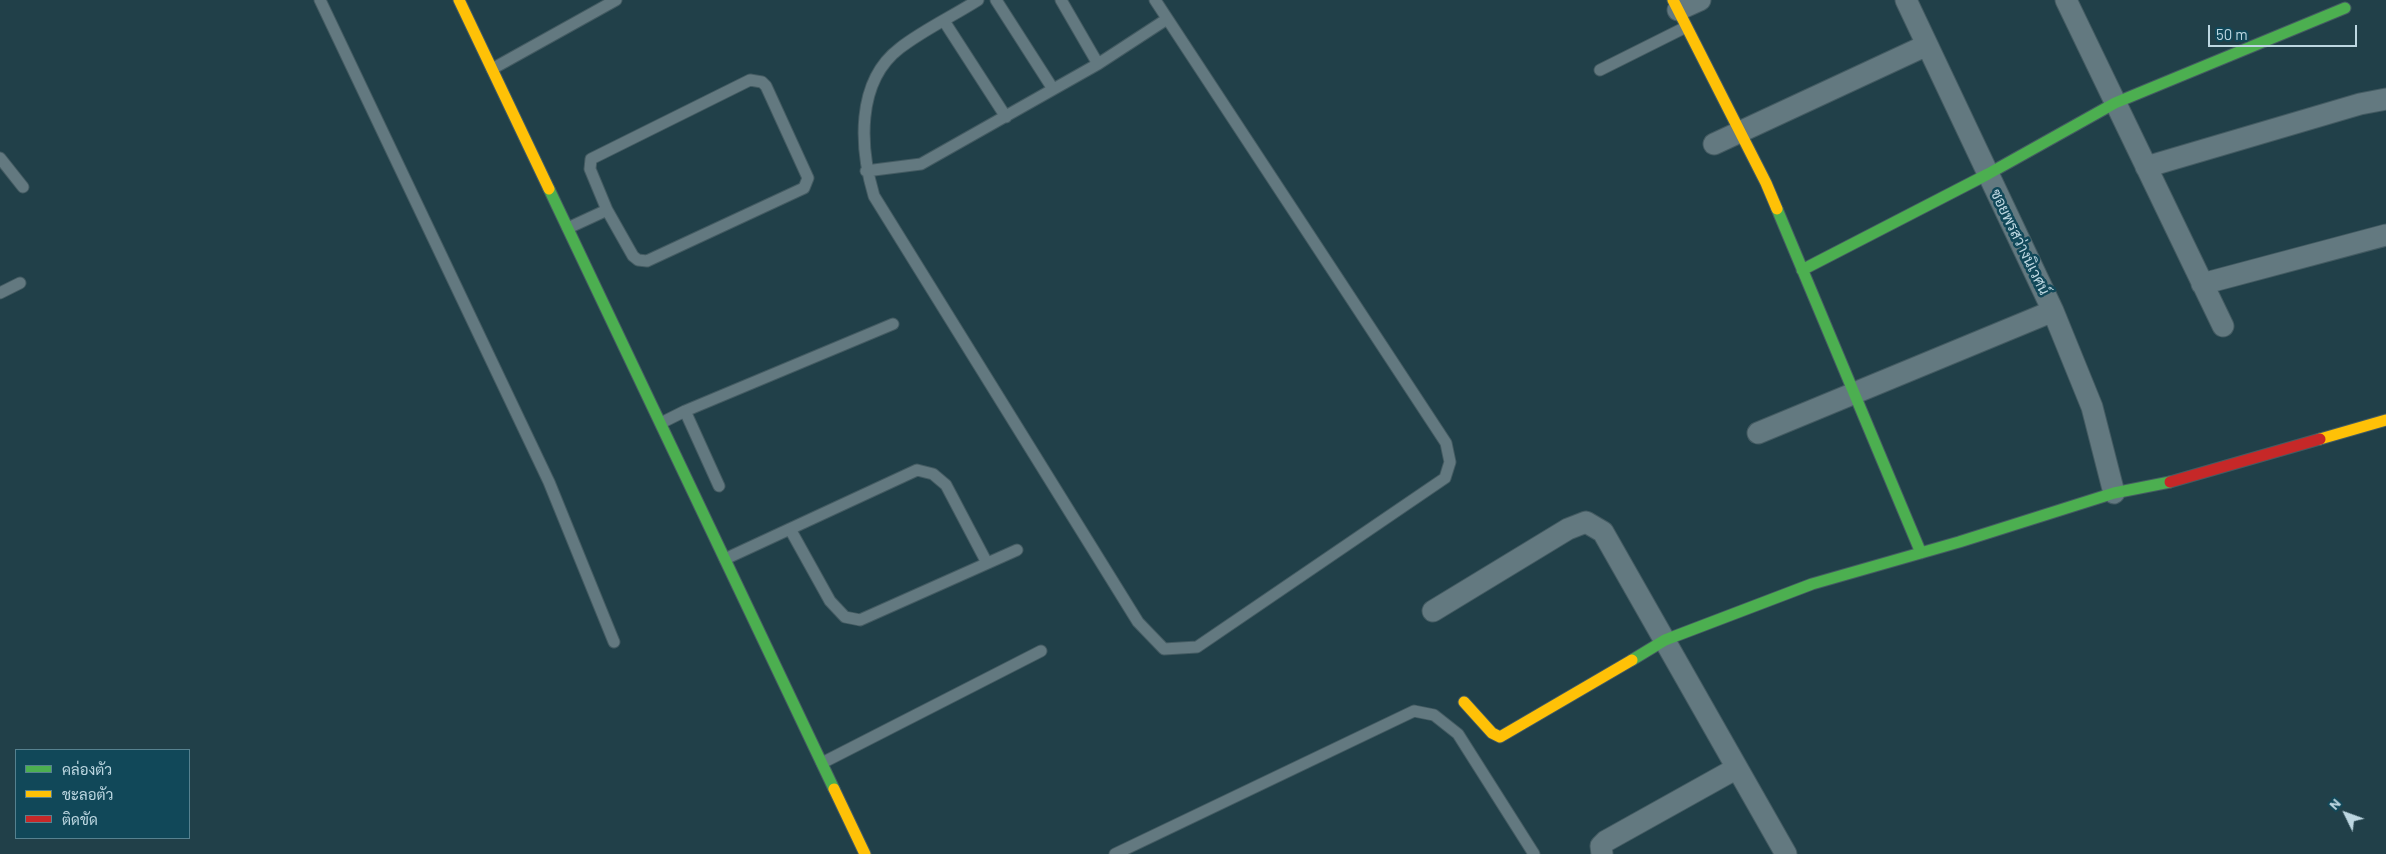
<!DOCTYPE html>
<html>
<head>
<meta charset="utf-8">
<style>
  body { margin:0 }
  #map { position:relative; width:2386px; height:854px; overflow:hidden; background:#214049; font-family:Barlow,Sarabun,sans-serif }
  canvas { display:block }
  .legend { position:absolute; left:15px; top:749px; width:175px; height:90px; box-sizing:border-box; background:#114859; border:1px solid #56818f; margin:0; padding:6px 9px; list-style:none; font-size:15px; color:#bdd7e1 }
  .legend li { display:flex; align-items:center; gap:10px; height:25px }
  .legend b { width:25px; border:1px solid #56818f }
  .north { position:absolute; left:2321px; top:789px; width:50px; height:50px; -webkit-text-stroke:4px #114859; paint-order:stroke; rotate:312deg; font-size:14px; font-weight:700; line-height:20px; text-align:center; color:#bdd7e1 }
  .north::after { content:''; display:block; margin:auto; width:18px; height:22px; background:#bdd7e1; clip-path:polygon(50% 0,100% 100%,50% 72%,0 100%) }
  .scale { position:absolute; left:2208px; top:25px; width:149px; height:22px; box-sizing:border-box; border:2px solid #bdd7e1; border-top:0; padding-left:6px; font-size:15px; line-height:18px; white-space:nowrap; color:#bdd7e1; -webkit-text-stroke:4px #114859; paint-order:stroke }
</style>
</head>
<body>
<div id="map">
<canvas width="2386" height="854"></canvas>
<ul class="legend">
<li><b style="height:6px;background:#4caf50"></b>คล่องตัว</li>
<li><b style="height:6px;background:#ffc107"></b>ชะลอตัว</li>
<li><b style="height:6px;background:#c62828"></b>ติดขัด</li>
</ul>
<div class="north">N</div>
<div class="scale">50 m</div>
</div>
<script>
const g = document.querySelector('canvas').getContext('2d');
g.lineJoin = 'round';
function stroke(path, color, width, dash) { g.strokeStyle = color; g.lineWidth = width; g.lineCap = dash ? 'butt' : 'round'; g.setLineDash(dash || []); g.stroke(path); }
function label(font, color, halo, rows, align = 'center') {
  g.font = font + ' Barlow,Sarabun,sans-serif'; g.lineWidth = 5; g.setLineDash([]); g.textBaseline = 'middle'; g.strokeStyle = halo; g.fillStyle = color; for (const [text, x, y, turn = 0] of rows) {
    g.save(); g.translate(x, y); g.rotate((+turn || 0) * Math.PI / 180); g.textAlign = isNaN(turn) ? turn : align; if (halo) g.strokeText(text, 0, 0); g.fillText(text, 0, 0); g.restore();
  }
}
const lane = new Path2D(`
  M320,0L549,482L614,642
  M978,0C953,16 923,30 900,48C855,82 860,149 874,196L1138,622L1164,649L1197,647L1445,478L1450,462L1446,443L1155,0
  M996,0L1053,89
  M1061,0L1098,64
  M944,21L1006,117
  M492,69L616,0
  M1600,70L1686,27
  M0,158L23,187
  M866,171L921,164L1098,64L1167,19
  M568,228L607,210L590,169L591,159L750,80L762,82L766,86L808,178L804,188L647,261L638,260L633,256L607,210
  M0,293L20,283
  M685,411L719,486
  M661,423L685,411L893,324
  M790,529L830,601L845,617L860,620L1017,550
  M725,559L917,470L933,474L946,485L987,563
  M822,763L1041,651
  M1115,854L1414,711L1434,715L1458,734L1534,854`);
const street = new Path2D(`
  M1906,0L2053,311L2092,407L2114,493
  M2066,0L2223,326
  M1678,10L1700,0
  M1714,144L1927,45
  M2146,167L2360,104L2386,99
  M2202,284L2386,235
  M1758,433L2053,311
  M1433,611L1568,529L1586,522L1603,532L1786,854
  M1602,854L1601,846L1606,841L1737,768`);
const fast = new Path2D(`
  M549,189L834,789
  M1777,209L1921,553
  M1802,270L1988,174L2115,103L2345,8
  M1632,660L1665,640L1812,584L1959,542L2114,493L2170,482`);
const slow = new Path2D(`
  M459,0L549,189
  M1673,0L1766,183L1777,209
  M2320,439L2386,420
  M1464,702L1492,733L1500,737L1632,660
  M834,789L865,854`);
const jam = new Path2D(`
  M2170,482L2320,439`);
const streetNames = [
  ["ซอยพรสว่างนิเวศน์",2020,242,64]
];
stroke(lane, '#445b62', 13);
stroke(street, '#445b62', 23);
stroke(fast, '#445b62', 13);
stroke(slow, '#445b62', 13);
stroke(jam, '#445b62', 13);
stroke(lane, '#637980', 11);
stroke(street, '#637980', 21);
stroke(fast, '#4caf50', 11);
stroke(slow, '#ffc107', 11);
stroke(jam, '#c62828', 11);
label('15px', '#bdd7e1', '#114859', streetNames);
</script>
</body>
</html>
